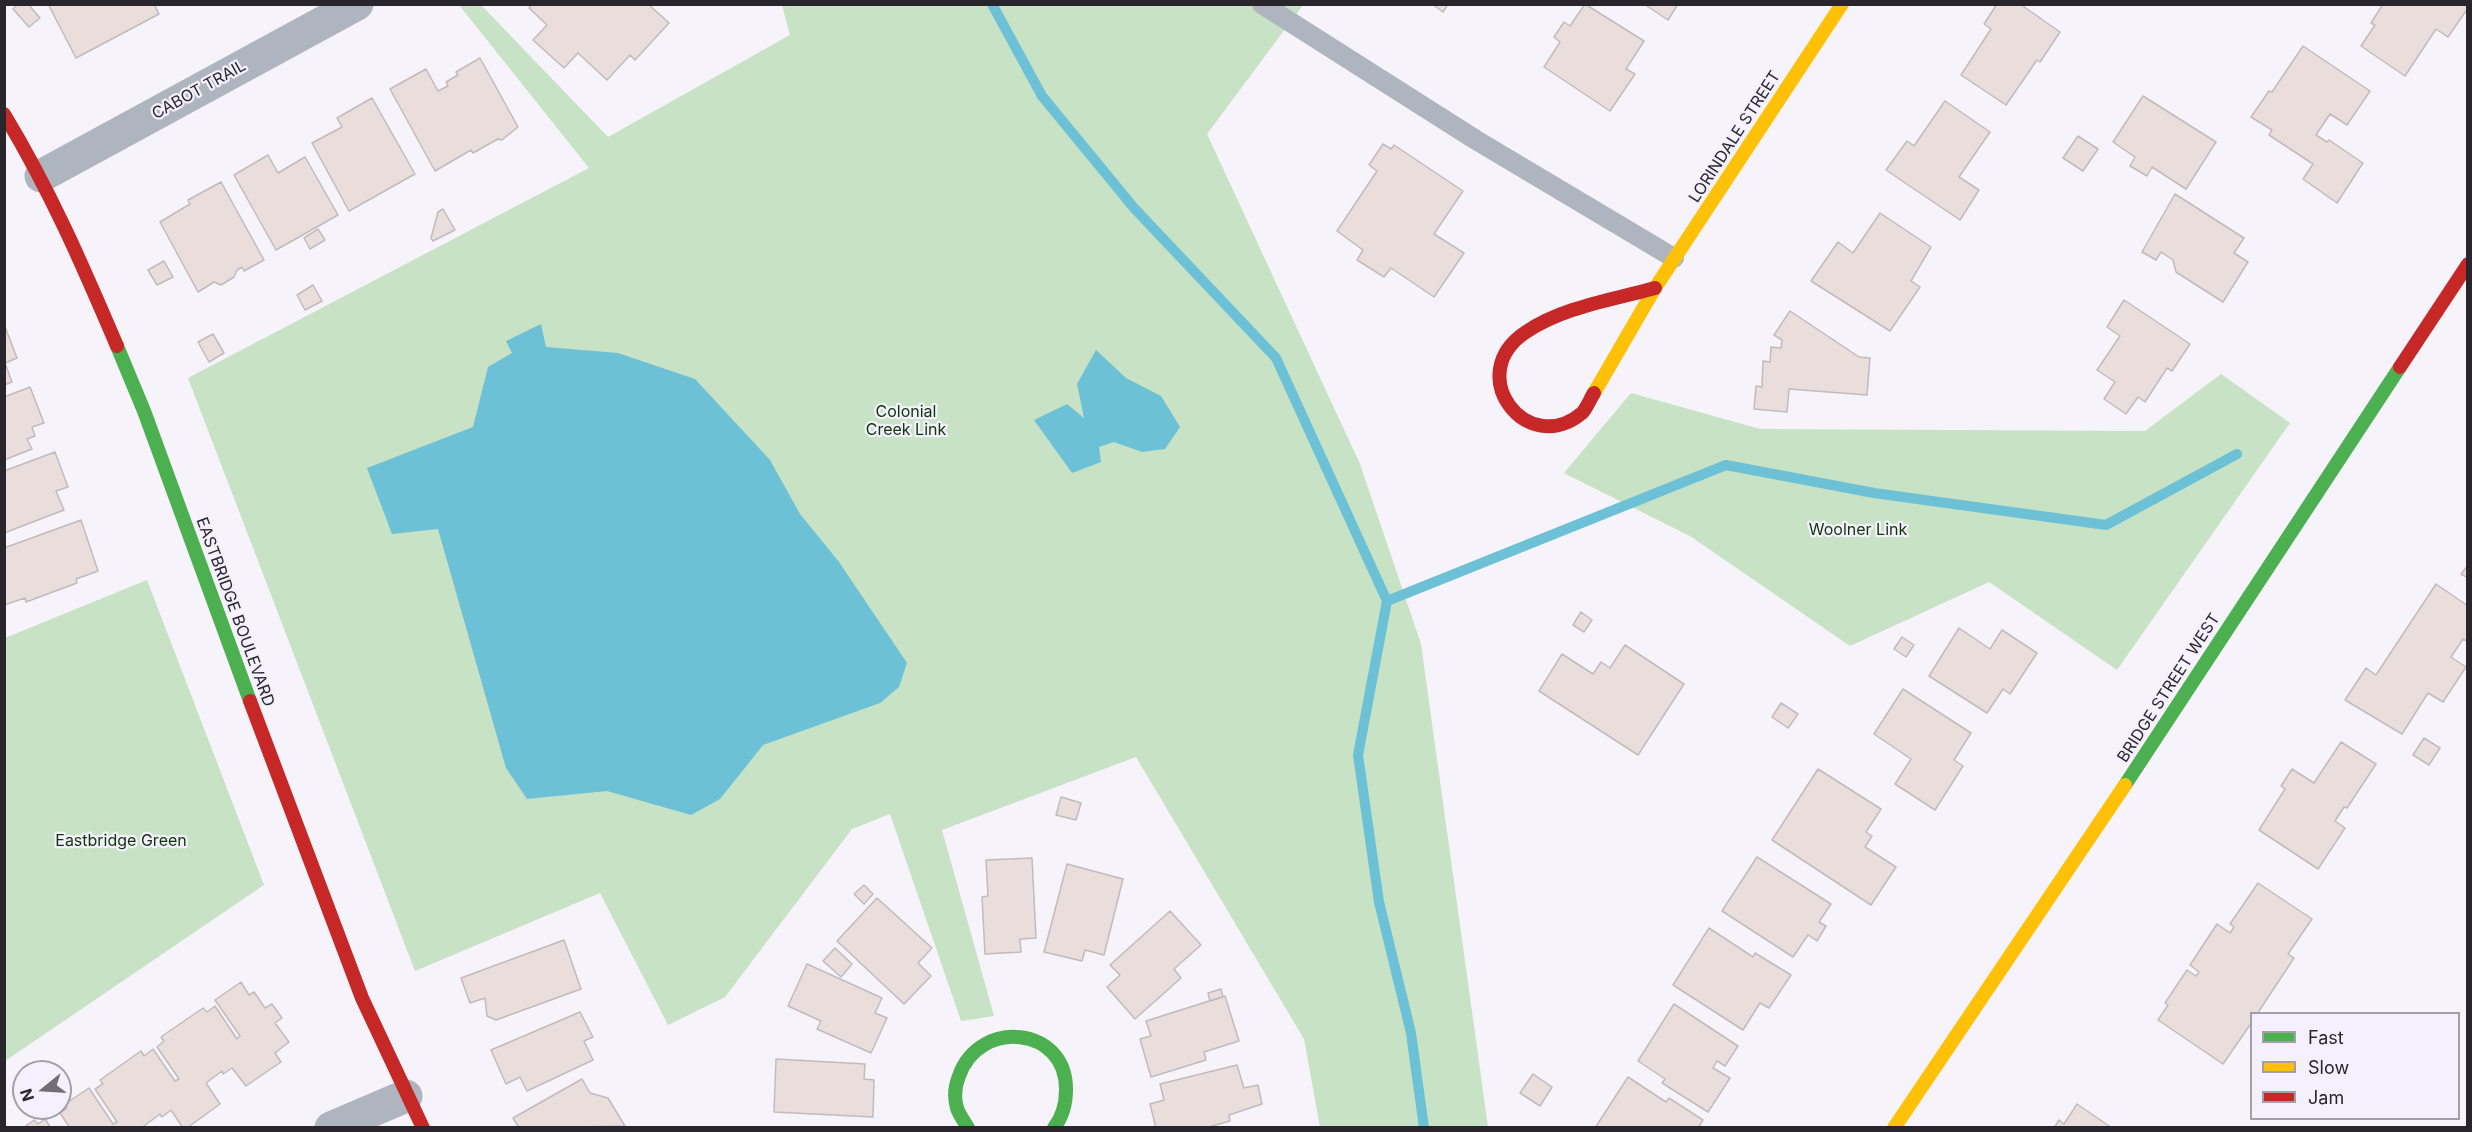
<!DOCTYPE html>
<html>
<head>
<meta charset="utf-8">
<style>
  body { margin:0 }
  #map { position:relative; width:2472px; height:1132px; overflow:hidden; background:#f6f3fa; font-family:Inter,sans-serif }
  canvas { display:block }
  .frame { position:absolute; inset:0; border:6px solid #28252c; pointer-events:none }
  .legend { position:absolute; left:2250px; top:1012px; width:210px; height:108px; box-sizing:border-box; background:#f5f0fd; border:2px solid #a39fa9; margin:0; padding:8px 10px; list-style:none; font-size:18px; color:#28252c }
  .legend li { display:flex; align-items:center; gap:12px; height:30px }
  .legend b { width:30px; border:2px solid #a39fa9 }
  .north { position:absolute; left:12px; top:1060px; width:60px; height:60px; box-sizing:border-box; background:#f5f0fd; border:2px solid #a39fa9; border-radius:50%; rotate:252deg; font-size:16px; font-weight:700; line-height:24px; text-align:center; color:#28252c }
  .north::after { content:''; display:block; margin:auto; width:21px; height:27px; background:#706d74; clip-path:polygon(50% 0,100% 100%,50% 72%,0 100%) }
</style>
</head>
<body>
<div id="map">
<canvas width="2472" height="1132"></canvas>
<div class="frame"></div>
<ul class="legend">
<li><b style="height:8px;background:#4caf50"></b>Fast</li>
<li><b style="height:8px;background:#ffc107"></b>Slow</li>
<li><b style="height:8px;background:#c62828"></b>Jam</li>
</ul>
<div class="north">N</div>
</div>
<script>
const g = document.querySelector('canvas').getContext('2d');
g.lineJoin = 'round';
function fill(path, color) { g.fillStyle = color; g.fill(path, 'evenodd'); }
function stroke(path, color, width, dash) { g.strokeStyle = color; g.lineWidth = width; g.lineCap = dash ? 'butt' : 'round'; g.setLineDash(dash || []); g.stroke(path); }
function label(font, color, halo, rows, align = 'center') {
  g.font = font + ' Inter,sans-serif'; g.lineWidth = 4.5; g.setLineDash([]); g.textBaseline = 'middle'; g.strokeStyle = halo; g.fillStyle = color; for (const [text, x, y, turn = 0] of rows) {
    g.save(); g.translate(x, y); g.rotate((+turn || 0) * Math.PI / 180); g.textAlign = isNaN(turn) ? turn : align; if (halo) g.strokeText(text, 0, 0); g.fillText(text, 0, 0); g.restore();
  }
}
const green = new Path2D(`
  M459,5H481L608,137L790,35L782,5H1303L1207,134L1360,464L1421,644L1488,1127H1320L1304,1039L1136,757L942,830L994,1016L961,1021L890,814L852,829L725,997L668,1025L600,893L415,971L188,378L589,168Z
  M2221,374L2290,423L2117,670L1989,582L1850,646L1690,536L1564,473L1631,393L1760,429L2145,431Z
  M147,580L264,885L5,1061V638Z`);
const water = new Path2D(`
  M541,324L546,347L618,353L695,379L770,460L800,514L839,562L907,663L899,687L880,703L763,745L720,799L691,815L607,791L527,799L506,768L438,529L392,534L367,468L473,427L488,367L512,353L506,341Z
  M1096,350L1126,378L1161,396L1180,427L1165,449L1142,452L1114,442L1099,447L1101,462L1072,473L1034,420L1067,404L1084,418L1077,384Z`);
const stream = new Path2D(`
  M992,4L1042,96L1134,208L1276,358L1387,601L1358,755L1379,902L1411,1033L1424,1128
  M1387,601L1726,465L1874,493L2106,525L2237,454`);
const building = new Path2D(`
  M18,4H28L40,18L29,27L13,9Z
  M48,4H154L159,14L76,58Z
  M532,4H648L669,23L635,60L630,55L607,80L578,53L564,68L533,40L547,25L529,8Z
  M1432,4H1448L1443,12Z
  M1585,4L1644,41L1626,69L1635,74L1610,111L1544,67L1560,42L1554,37L1564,22L1570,26Z
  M1644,4H1678L1668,20Z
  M1997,4H2020L2060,32L2040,62L2037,60L2006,105L1961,75L1991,29L1984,24Z
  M2383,4H2468V8L2448,37L2436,29L2405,76L2361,46L2375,25L2371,23Z
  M2303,46L2370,91L2347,125L2330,114L2316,135L2327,142L2329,140L2363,163L2337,203L2303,179L2313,164L2269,135L2272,130L2251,117L2269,91L2272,92Z
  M480,58L518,127L502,140L498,139L473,153L471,150L435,171L390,89L426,69L438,91L448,86L446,82L458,75L456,72Z
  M2143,96L2216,142L2186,189L2152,167L2147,176L2130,166L2135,157L2113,142Z
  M372,98L415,174L349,211L312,143L342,127L337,118Z
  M1945,101L1990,132L1959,177L1979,190L1960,220L1886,170L1907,141L1914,146Z
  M2078,136L2098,149L2083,171L2063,158Z
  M1383,144L1391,149L1394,145L1463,191L1434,234L1464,253L1434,297L1391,268L1384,277L1357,260L1363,250L1337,231L1377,171L1369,165Z
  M268,155L278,173L305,157L338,215L276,250L234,175Z
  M221,182L264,260L244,271L242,267L237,270L234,277L221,285L214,282L198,292L160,222L190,204L188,200Z
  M2175,194L2244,238L2234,253L2248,262L2223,302L2176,272L2173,260L2161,252L2156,260L2142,252Z
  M443,209L455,230L433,241L431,238L438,212Z
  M1880,213L1931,247L1911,281L1920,287L1890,331L1811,281L1838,242L1853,253Z
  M318,229L325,240L310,249L304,238Z
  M164,261L173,277L157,285L148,270Z
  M313,285L322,301L305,310L297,295Z
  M2124,300L2190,344L2172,371L2167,368L2145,402L2138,397L2126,414L2104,399L2115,382L2097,370L2120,336L2107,327Z
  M1790,311L1859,357L1870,358L1867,395L1789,389L1787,412L1754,409L1756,386L1762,387L1763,361L1770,362L1771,347L1781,348L1782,340L1774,335Z
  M4,324L17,358L5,363L12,382L4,385Z
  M213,334L224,353L209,362L198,342Z
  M30,387L44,423L32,427L35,436L27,439L32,449L4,460V397Z
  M55,452L68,487L56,491L64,510L4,533V471Z
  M81,520L98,571L76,579L77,583L26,602L25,598L4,605V548Z
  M2468,565V578L2461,574Z
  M2436,584L2468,606V642L2463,639L2451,657L2466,667L2443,702L2428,693L2402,734L2345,700L2366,668L2376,675Z
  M1581,612L1592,620L1584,632L1573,625Z
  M1959,628L1990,649L2002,630L2037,653L2010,694L2003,689L1987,713L1929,676Z
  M1902,637L1914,645L1906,657L1894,649Z
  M1625,645L1684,684L1638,755L1539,691L1562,654L1593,674L1601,662L1610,668Z
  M1903,689L1971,733L1954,760L1963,766L1935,810L1895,784L1911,759L1874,734Z
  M1781,703L1798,714L1788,728L1772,717Z
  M2424,738L2440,748L2429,765L2413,755Z
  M2341,742L2376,764L2347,808L2344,807L2335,821L2345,828L2318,869L2259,830L2285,789L2281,786L2292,769L2314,783Z
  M1818,769L1881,809L1866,832L1872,836L1865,847L1896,867L1871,905L1772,840Z
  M1061,797L1081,803L1076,820L1056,815Z
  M1757,857L1831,904L1819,922L1826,926L1817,941L1808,935L1793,957L1722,911Z
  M1032,858L1036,938L1020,939L1021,952L985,954L982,897L988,896L986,860Z
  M1067,864L1123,879L1104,955L1085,950L1082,961L1044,952Z
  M2258,883L2312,919L2288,954L2294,958L2257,1014H2252V1022L2223,1064L2158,1020L2168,1005L2165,1003L2187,970L2196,976L2199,972L2190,965L2217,924L2230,933L2234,927L2230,924Z
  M864,885L873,894L864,904L854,894Z
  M877,898L932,948L918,963L931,976L904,1004L837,941Z
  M1170,911L1201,945L1174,969L1181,978L1135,1019L1107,987L1120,975L1110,965Z
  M1709,928L1753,957L1755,953L1791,975L1769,1008L1760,1003L1743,1030L1673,985Z
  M564,940L581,989L496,1020L487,1016L485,998L470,1003L461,978Z
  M835,948L852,964L841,977L823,961Z
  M807,964L882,998L875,1013L887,1018L871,1053L817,1029L821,1021L788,1006Z
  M241,982L249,995L254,992L265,1008L272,1004L282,1018L275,1023L289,1042L275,1053L281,1062L246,1086L232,1068L223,1074L222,1071L206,1083L220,1104L187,1128H183L171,1110L162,1117L160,1114L144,1126L145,1128H70L60,1113L67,1108L65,1104L89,1088L113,1124L117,1122L95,1089L103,1084L100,1080L141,1051L144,1056L153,1049L175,1081L179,1079L157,1047L164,1041L161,1037L203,1008L207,1012L215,1006L237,1039L240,1036L215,1000Z
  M1221,989L1223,997L1210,1001L1208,993Z
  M1225,996L1239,1041L1204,1052L1206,1060L1151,1077L1140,1039L1151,1036L1146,1021Z
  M1674,1004L1738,1046L1725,1066L1717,1061L1713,1068L1730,1078L1708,1112L1662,1083L1665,1079L1638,1061Z
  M580,1012L593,1037L584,1041L593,1060L527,1091L520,1077L506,1084L491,1050Z
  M776,1059L865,1064L864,1079L874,1080L873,1117L774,1112Z
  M1237,1065L1244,1088L1258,1085L1262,1104L1229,1115L1230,1121L1205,1128H1156L1150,1104L1164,1100L1160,1084Z
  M1533,1074L1552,1087L1540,1106L1520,1093Z
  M1628,1077L1666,1102L1669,1098L1703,1120L1698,1128H1595Z
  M582,1079L590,1093L608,1098L625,1126L519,1128L513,1118Z
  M2077,1104L2112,1128H2054L2059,1120L2064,1124Z
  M45,1119L51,1128H23L34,1120L38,1124Z`);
const lane = new Path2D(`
  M1262,4L1476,140L1674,258`);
const street = new Path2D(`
  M41,176L357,4
  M331,1128L406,1096`);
const fast = new Path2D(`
  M117,346L144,411L250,701
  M2125,785L2400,367
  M968,1128C965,1122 959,1115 957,1108C954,1098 955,1086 959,1076C979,1018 1067,1026 1066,1090C1066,1104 1063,1116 1054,1128`);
const slow = new Path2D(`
  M1594,393L1655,288L1842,4
  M1894,1128L2125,785`);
const jam = new Path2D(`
  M4,114C50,190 82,264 117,346
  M2400,367L2468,264
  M1594,393C1590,399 1587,408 1582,413C1527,459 1462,374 1526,332C1563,307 1612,300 1655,288
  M250,701L362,998L423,1128`);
const streetNames = [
  ["CABOT TRAIL",199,90,-29],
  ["LORINDALE STREET",1735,137,-57],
  ["EASTBRIDGE BOULEVARD",235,612,70],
  ["BRIDGE STREET WEST",2169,688,-57]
];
const parkNames = [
  ["Colonial",906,412],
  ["Creek Link",906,430],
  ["Woolner Link",1858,530],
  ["Eastbridge Green",121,841]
];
fill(green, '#c7e2c4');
fill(water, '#6cc1d6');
stroke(stream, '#6cc1d6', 10);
fill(building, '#e9dedc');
stroke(building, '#c1bbbc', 1.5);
stroke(lane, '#aeb5be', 20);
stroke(street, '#aeb5be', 33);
stroke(fast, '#4caf50', 14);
stroke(slow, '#ffc107', 14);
stroke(jam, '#c62828', 14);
label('16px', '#28252c', '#f5f0fd', streetNames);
label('16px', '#0f3508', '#f5f0fd', parkNames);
</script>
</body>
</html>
